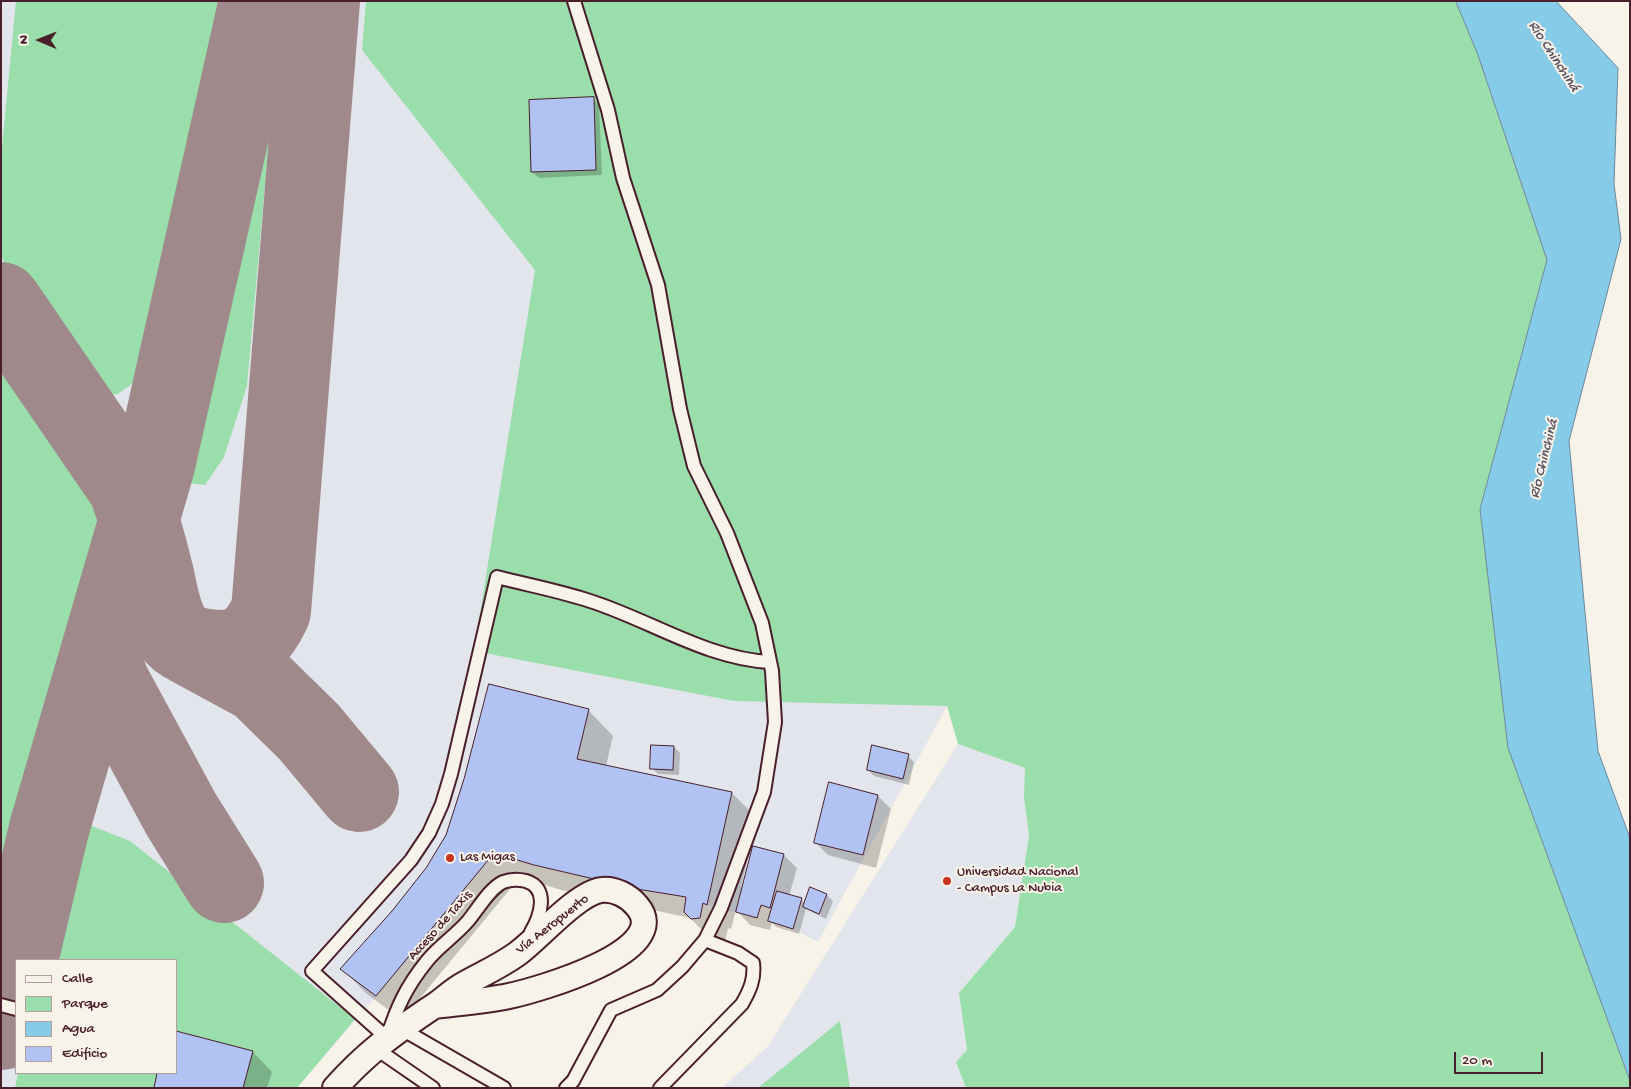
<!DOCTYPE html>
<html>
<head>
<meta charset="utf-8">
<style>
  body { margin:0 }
  #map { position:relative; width:1631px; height:1089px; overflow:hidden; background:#f7f3e8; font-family:"Gochi Hand",sans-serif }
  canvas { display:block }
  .frame { position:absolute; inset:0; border:2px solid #4a1f2b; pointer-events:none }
  .legend { position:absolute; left:15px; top:959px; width:162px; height:115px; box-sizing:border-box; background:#f7f3e8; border:1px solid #b29e9c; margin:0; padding:6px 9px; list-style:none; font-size:15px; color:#4a1f2b }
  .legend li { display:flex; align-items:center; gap:10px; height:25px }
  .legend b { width:25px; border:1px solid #b29e9c }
  .north { position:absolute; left:15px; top:15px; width:50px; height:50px; -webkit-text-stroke:4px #f7f3e8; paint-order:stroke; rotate:271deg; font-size:14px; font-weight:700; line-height:20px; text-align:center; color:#4a1f2b }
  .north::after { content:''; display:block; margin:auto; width:18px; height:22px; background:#4a1f2b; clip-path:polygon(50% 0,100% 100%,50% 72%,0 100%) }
  .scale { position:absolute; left:1454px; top:1052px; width:89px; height:22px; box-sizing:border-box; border:2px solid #4a1f2b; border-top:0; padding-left:6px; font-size:15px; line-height:18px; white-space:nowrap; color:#4a1f2b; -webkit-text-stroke:4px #f7f3e8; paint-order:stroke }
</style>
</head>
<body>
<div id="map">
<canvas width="1631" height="1089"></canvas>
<div class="frame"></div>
<ul class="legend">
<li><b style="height:6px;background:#f7f3e8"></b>Calle</li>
<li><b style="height:14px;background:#99deab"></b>Parque</li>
<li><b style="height:14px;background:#86cbe7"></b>Agua</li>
<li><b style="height:14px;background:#b0c3f2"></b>Edificio</li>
</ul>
<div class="north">N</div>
<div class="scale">20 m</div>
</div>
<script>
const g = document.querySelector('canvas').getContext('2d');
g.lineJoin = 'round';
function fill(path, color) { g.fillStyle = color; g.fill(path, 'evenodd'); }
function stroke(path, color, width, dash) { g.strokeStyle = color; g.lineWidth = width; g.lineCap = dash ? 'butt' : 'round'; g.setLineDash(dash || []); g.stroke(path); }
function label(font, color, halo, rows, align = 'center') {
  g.font = font + ' "Gochi Hand",sans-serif'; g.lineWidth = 4; g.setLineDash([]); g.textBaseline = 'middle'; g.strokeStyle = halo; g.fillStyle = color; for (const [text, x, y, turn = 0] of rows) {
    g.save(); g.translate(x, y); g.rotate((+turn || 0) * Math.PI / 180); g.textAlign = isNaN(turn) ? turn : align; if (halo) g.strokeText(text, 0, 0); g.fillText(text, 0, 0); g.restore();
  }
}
const built = new Path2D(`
  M1,1H684L947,706L818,942L793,929L768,921L772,909L761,905L757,918L703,904L700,918L691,919L684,912L686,897L637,889L494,853L417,949L297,1088H1ZM16,960H176V1073H16Z
  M958,744L1025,768L1024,798L1029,835L1015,927L959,993L967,1050L956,1062L966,1088H722L768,1046Z`);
const green = new Path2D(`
  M16,1H237L142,376L118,394L94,397L71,371L1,257V158Z
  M366,1H1456L1478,55L1547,260L1480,509L1508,748L1630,1081V1088H966L956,1062L967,1050L959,993L1015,927L1029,835L1024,798L1025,768L958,744L947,706L734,701L474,651L535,270L362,50Z
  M276,62L247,386L224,457L205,485L182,482L166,473Z
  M1,355L13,361L101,486L107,509L104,533L1,933Z
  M79,821L130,841L355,1019L297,1088H15L18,1073H176V960H45Z
  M840,1021L850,1088H758Z`);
const water = new Path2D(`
  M1456,1H1556L1618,68L1614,184L1621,239L1569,441L1598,751L1630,838V1081L1508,748L1480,509L1547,260L1478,55Z`);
const shadow = new Path2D(`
  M593,99L599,105L602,175L539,178L532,172Z
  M588,710L613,736L606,766L732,793L757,818L741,887L743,888L784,855L797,868L789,896L801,899L805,904L811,889L827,895L833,901L826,919L806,909L799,934L776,927L772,923L770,930L750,925L736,910L731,929L728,928L725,942L713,941L690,918L561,890L520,877L402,1020L367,994L342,969Z
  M674,747L680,753L679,775L658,774L652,768Z
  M908,756L914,762L909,785L874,776L868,770Z
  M830,784L878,796L891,809L876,868L828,855L815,842Z
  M176,1032L253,1052L272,1072L267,1088H155L159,1073H176Z`);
const taxiway = new Path2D(`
  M1,302L128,487C138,515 146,542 153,571C158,591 161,619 175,635C187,648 205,649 221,650C248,650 260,634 271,611L320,1
  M189,645L259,683L309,732L359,792
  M102,651L103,665L110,683L181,814L224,883
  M18,960L49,829L155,465L259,1
  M1,1030L16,968`);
const building = new Path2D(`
  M594,97L596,170L531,172L529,100Z
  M489,684L589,709L577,759L732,792L707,905L703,903L700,918L691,919L684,912L686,897L637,889L534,865L494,853L376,996L340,969L392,911L426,868L446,835L464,779Z
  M651,745L674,746L673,770L650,769Z
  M872,745L909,754L903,779L867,770Z
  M829,782L878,795L863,855L814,843Z
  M753,846L784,854L770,908L761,905L757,918L736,912Z
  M810,887L827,894L819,914L803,907Z
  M777,891L802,898L793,929L768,921Z
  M176,1031L253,1051L243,1088H154L157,1073H176Z`);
const lane = new Path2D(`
  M574,1L608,110L623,178L658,285L680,409L694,466L727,533L762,623L772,671L775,722L764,792L721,908L705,940
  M531,932C540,917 550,888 526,881C518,879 511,879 503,882C489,889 478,909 468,921C455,936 439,946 427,961C406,987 397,1007 387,1038L312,971L411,860L429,833L442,804L451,774L497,577C528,585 560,591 590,601C650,620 707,659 770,662
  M1,1005L16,1009
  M400,1028L504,1088
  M375,1048L433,1088
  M566,1088L573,1081L611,1010L657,990L682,967L705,940L738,953L753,963C755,979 750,990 742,1004L660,1088`);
const street = new Path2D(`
  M335,1088C366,1053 395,1032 434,1006C443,1000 451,992 461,986C480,975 499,967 517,954C538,939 576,894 601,890C614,888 629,896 637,906C676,951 537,990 509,996C485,1001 459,1003 434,1006`);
const markers = [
  [450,858,5,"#c8321e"],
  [947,881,5,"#c8321e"]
];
const poiNames = [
  ["Las Migas",460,858],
  ["Universidad Nacional",957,873],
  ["- Campus La Nubia",957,889]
];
const streetNames = [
  ["Vía Aeropuerto",553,925,-38],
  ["Acceso de Taxis",441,926,-48]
];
const waterNames = [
  ["Río Chinchiná",1553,57,57],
  ["Río Chinchiná",1545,459,-76]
];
fill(built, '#e2e5eb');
fill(green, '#99deab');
fill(water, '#86cbe7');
stroke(water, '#6e869c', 1);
fill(shadow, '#0003');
stroke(taxiway, '#a0898a', 80);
fill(building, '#b0c3f2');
stroke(building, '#4a1f2b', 1);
stroke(lane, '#4a1f2b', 16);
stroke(street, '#4a1f2b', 28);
stroke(lane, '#f7f3e8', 12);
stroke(street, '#f7f3e8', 24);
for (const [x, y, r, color] of markers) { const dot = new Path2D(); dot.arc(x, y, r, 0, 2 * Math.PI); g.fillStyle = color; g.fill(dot); stroke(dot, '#f7f3e8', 2); }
label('14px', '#4a1f2b', '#f7f3e8', poiNames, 'left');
label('14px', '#4a1f2b', '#f7f3e8', streetNames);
label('italic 15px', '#5c5363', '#f7f3e8', waterNames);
</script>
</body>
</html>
